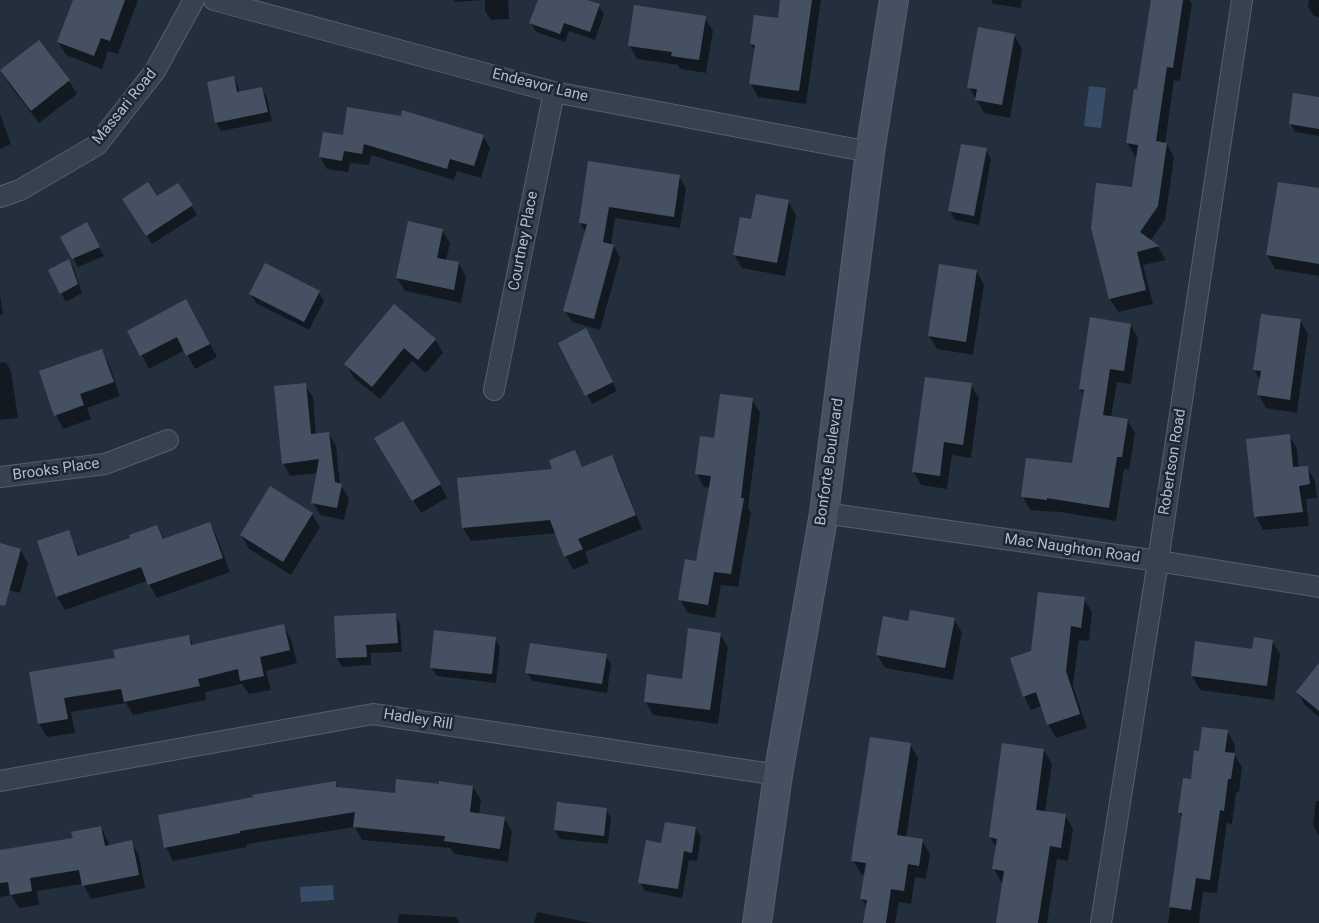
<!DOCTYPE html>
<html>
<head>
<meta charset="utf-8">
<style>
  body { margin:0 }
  canvas { display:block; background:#242f3e }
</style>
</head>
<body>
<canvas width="1319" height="923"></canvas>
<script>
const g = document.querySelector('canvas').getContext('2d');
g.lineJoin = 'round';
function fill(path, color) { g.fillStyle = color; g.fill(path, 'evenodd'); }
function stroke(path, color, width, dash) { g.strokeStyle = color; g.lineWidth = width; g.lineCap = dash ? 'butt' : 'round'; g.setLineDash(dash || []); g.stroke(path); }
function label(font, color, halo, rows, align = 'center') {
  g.font = font + ' Roboto,sans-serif'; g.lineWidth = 5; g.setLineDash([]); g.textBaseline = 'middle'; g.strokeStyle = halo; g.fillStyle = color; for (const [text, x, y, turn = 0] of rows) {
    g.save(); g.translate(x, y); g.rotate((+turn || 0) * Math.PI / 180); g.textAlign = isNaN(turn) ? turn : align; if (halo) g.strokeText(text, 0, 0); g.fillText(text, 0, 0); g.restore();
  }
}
const water = new Path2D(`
  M1089,86L1106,88L1101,128L1084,126Z
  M333,885L334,900L301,902L300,887Z`);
const shadow = new Path2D(`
  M74,0H138L118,54L108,51L102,69L66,55L58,42Z
  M454,0H508L509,19L491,20L485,11V0L455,2Z
  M539,0H584L599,6L604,14L595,40L569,31L565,42L536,32L531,23Z
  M782,0H821L806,104L758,97L751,84L755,51L751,44L779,20Z
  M991,0H1022L1021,8L993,4Z
  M1152,0H1189L1192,4L1180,81L1174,80L1165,144H1167L1174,157L1165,220L1150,241L1158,247L1166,260L1143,265L1153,304L1118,312L1110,299L1133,189L1138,157L1135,156L1127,143L1138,91Z
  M1309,0H1319V17L1314,16L1308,7Z
  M705,18L713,31L706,73L680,69L678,65L637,59L629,45Z
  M1014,35L1022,49L1010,118L984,113L969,87Z
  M38,41L69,81L77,94L39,123L9,84L1,71Z
  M233,77L238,86L240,93L262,89L267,98L272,121L221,131L216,122Z
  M1319,98V136L1295,132L1290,123Z
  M0,114L11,144L0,149Z
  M344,136H483L490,148L481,178L457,171L454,180L371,155L369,165L350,163L348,172L327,169L320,157Z
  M986,150L991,159L979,225L955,220L950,211Z
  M589,163L679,176L686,188L680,228L615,218L611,245L614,246L620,258L600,330L572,322L565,310L586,233L580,223Z
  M178,184L197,215L152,244L129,208L157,198Z
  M1319,190V276L1275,269L1267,255Z
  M788,201L796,215L785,276L742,268L734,255L752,221Z
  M86,224L104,256L78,267L62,237Z
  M442,230L450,243L446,261L459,263L466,277L461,303L405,291L397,278Z
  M69,261L74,269L82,293L66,302L49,271Z
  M977,271L984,285L973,355L937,349L929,336Z
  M319,292L324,301L309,330L256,303L250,294Z
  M0,295L3,313L0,316Z
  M394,306L435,339L443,353L426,373L412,361L380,399L354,378L346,364Z
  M194,314L217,357L195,369L185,350L149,369L129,331Z
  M1300,320L1308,334L1297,413L1266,408L1259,395L1261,381L1254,370Z
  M1131,325L1138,338L1131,384L1117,382L1111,418L1127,420L1135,433L1129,470L1124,469L1116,521L1054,511V512L1030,510L1023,497L1073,464L1084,397L1080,389Z
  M591,339L617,391L592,404L560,344Z
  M101,350L109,364L120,396L87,408L91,419L63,429L56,415Z
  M6,362L11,371L18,418L0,420V363Z
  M305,385L313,397L316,435L329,434L336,446L340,485L349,498L344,520L320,515L313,502L318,473L290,476L283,463Z
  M971,385L979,398L971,458L952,455L947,489L921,485L913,471Z
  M752,399L760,413L748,508L751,513L738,587L721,585L715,618L688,613L680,600L697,562L710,488L704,487L697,474L716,439Z
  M1289,435L1297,449L1299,468L1307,467L1315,481L1317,498L1306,499L1309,526L1263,530L1256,517L1247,440Z
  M383,451L440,484L447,498L421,513Z
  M574,451L583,468L611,457L619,470L642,529L585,552L589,563L573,570L566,556L556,533L471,541L463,528L554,470Z
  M312,514L320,527L291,575L249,549L241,535Z
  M210,524L217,537L230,572L157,598L147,581L65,610L57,597L38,542L68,532L80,556L132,538L157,526L165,540Z
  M0,544L21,550L28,564L20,593L0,588Z
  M1084,599L1092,612L1089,641L1079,640L1073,686L1087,728L1056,738L1048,724L1042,706L1031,710L1024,696Z
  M395,615L400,624L402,652L371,653V665L342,667L337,658Z
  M954,619L962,633L953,680L885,668L877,655L909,623Z
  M283,625L291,639L297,663L266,671L271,690L249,694L242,684L205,692L206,700L133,715L126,703L71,712L75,733L47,737L39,724L30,673L116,659L189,637L194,646Z
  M720,634L728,647L718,724L653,715L645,701L683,680Z
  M495,638L500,647L496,683L437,676L431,667Z
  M1272,641L1280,654L1274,700L1200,690L1192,676L1196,643L1253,650Z
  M606,656L611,664L607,693L532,681L527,672Z
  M1319,665V717L1305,705L1297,692Z
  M1227,731L1235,745L1234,754L1242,767L1239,792H1236L1232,824L1227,823L1217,893L1203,892L1199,923H1168L1183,818L1179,812L1200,753Z
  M910,744L918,758L906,838L922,840L930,854L926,879L915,877L911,904L899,902L895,923H865L867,908L862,899L865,875L861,874L853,860Z
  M1044,750L1052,764L1045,812L1065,815L1073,829L1068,861L1057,859L1047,923H997L1004,883L1001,882L994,869L997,848L990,837Z
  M335,783L338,788L396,794L440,785L473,787L481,800L479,814L504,818L512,831L508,862L454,854L450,848L362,840L355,827L247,844V847L173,861L166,847Z
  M1316,801H1319V836L1313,825Z
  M558,804L606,809L611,818L608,844L560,839L555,830Z
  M101,827L108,841L110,846L131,842L139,855L145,888L91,899L83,884L37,891L39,905L19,908L11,895L0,897V851L74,839Z
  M696,829L701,837L697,861L689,860L682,898L645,891L640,883L662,844Z
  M537,912L592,923H534Z
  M399,914L456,917L459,923H398Z`);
const building = new Path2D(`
  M73,0H125L110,41L101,38L94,56L57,42Z
  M538,0H587L600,4L590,32L564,23L560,34L529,23Z
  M780,0H812L799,91L749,84L755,45L750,44L754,15L778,18Z
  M1151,0H1183L1173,68L1167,67L1156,141L1167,143L1158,206L1140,232L1159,246L1137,252L1146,290L1109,299L1091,228L1096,183L1132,187L1138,145L1126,143L1134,89H1137Z
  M634,5L706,16L699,60L671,56L672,52L628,46Z
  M978,27L1015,34L1002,105L975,100L977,89L967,88Z
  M39,40L70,80L31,111L0,70Z
  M234,76L237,92L262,87L268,112L215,123L207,82Z
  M1293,93L1319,97V129L1289,124Z
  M347,107L401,116L402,110L484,135L474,166L450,159L447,169L364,144L362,154L344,151L342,161L319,157L323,132L343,135Z
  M961,144L987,148L974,216L948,211Z
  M588,161L680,175L674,217L609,207L603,242L614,245L594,319L563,311L587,224L579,223Z
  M148,182L157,196L178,183L193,205L146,236L122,199Z
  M1278,182L1319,188V264L1266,255Z
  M756,194L789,200L777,263L733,255L740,217L751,219Z
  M408,221L443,229L437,258L459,262L454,290L396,278Z
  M87,222L100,247L72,259L60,237Z
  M69,259L78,284L60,294L48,270Z
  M265,263L320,291L304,322L249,294Z
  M939,264L977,270L966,342L928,336Z
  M186,299L210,344L186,356L177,337L140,356L127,331Z
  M394,304L436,339L418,360L404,348L372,387L344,364Z
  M1261,314L1301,319L1290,400L1257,395L1261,371L1253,370Z
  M1090,317L1131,324L1124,371L1110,369L1103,415L1128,419L1122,457H1117L1109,508L1047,498V500L1021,497L1026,458L1072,463L1084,390L1079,389Z
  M586,328L613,382L585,396L558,343Z
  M102,349L114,382L80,394L84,405L54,416L39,371Z
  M925,377L972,383L963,445L944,442L940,476L912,472Z
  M306,383L311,434L329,432L335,482L342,484L337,508L311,503L319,459L282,464L274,386Z
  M720,394L753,398L741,498H744L731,574L714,572L708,605L678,600L685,559L696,561L711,476L695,474L700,436L714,438Z
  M403,421L441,484L412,501L374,438Z
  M1290,434L1293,467L1308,466L1310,484L1299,486L1303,512L1254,517L1246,439Z
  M575,450L582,467L612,455L636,515L578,539L583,549L564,557L550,520L462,528L457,478L552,469L549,460Z
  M270,486L313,513L283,562L240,535Z
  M210,522L223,558L148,585L141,567L56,597L37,541L69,530L78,556L130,538L129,535L157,525L163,539Z
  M0,543L21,549L5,606L0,605Z
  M1038,592L1085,597L1081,628L1071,626L1066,671L1080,714L1047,725L1036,692L1023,697L1010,658L1031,651Z
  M910,610L955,618L945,668L876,655L883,616L908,621Z
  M396,613L398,643L366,645L367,657L336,658L334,616Z
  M284,624L290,650L260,657L264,676L240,681L238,669L198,679L200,686L124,702L121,689L64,698L68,719L38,724L29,672L115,658L113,650L189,635L191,645Z
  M688,628L721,633L710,710L644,702L647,674L682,679Z
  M434,630L496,637L492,674L430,668Z
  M1254,637L1273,640L1267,686L1191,676L1195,641L1252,649Z
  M530,643L607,654L602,684L525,673Z
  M1319,663V711L1296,692Z
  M1202,727L1228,730L1225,752L1235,753L1231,779H1228L1224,811L1220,810L1210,880L1196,878L1191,910L1169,907L1182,813H1178L1183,778L1191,779L1194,750L1199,751Z
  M870,737L911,743L897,835L923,839L919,866L908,864L904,891L891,889L886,923H863L867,900L860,899L866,863L851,861Z
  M1002,743L1044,749L1036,810L1066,814L1061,848L1050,846L1038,923H996L1004,871L992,869L997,839L989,837Z
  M396,779L439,784V781L473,786L470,812L505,817L500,849L444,841L445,836L353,827L355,812L240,831V833L164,848L158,815L253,797L252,795L336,781V787L395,793Z
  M557,802L607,808L604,836L554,830Z
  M665,822L696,827L692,853L684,851L678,889L638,883L646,840L661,843Z
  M101,826L105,846L132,840L139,875L82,886L79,870L30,878L32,891L10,895L8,882L0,883V850L73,838L71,832Z`);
const minor = new Path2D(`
  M214,0L554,92L870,152
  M0,197L20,190L97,145L155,71L194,0
  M494,390L554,92
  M0,477L105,464L168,440
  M824,513L1158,561L1319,587
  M0,781L373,714L778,775
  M1101,923L1158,561L1242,0`);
const secondary = new Path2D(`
  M757,923L778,775L824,513L870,152L894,0`);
const streetNames = [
  ["Endeavor Lane",540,86,14],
  ["Massari Road",125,107,-51],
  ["Courtney Place",524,241,-79],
  ["Bonforte Boulevard",830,462,-82],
  ["Robertson Road",1173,462,-81],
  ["Brooks Place",56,470,-8],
  ["Mac Naughton Road",1072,549,8],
  ["Hadley Rill",418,720,9]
];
fill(water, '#394c67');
fill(shadow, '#0007');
fill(building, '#455162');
stroke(minor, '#565f6c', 22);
stroke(secondary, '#565f6c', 30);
stroke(minor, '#38414e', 20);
stroke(secondary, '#465061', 28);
label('15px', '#b4bcc9', '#1d2633', streetNames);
</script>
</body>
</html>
